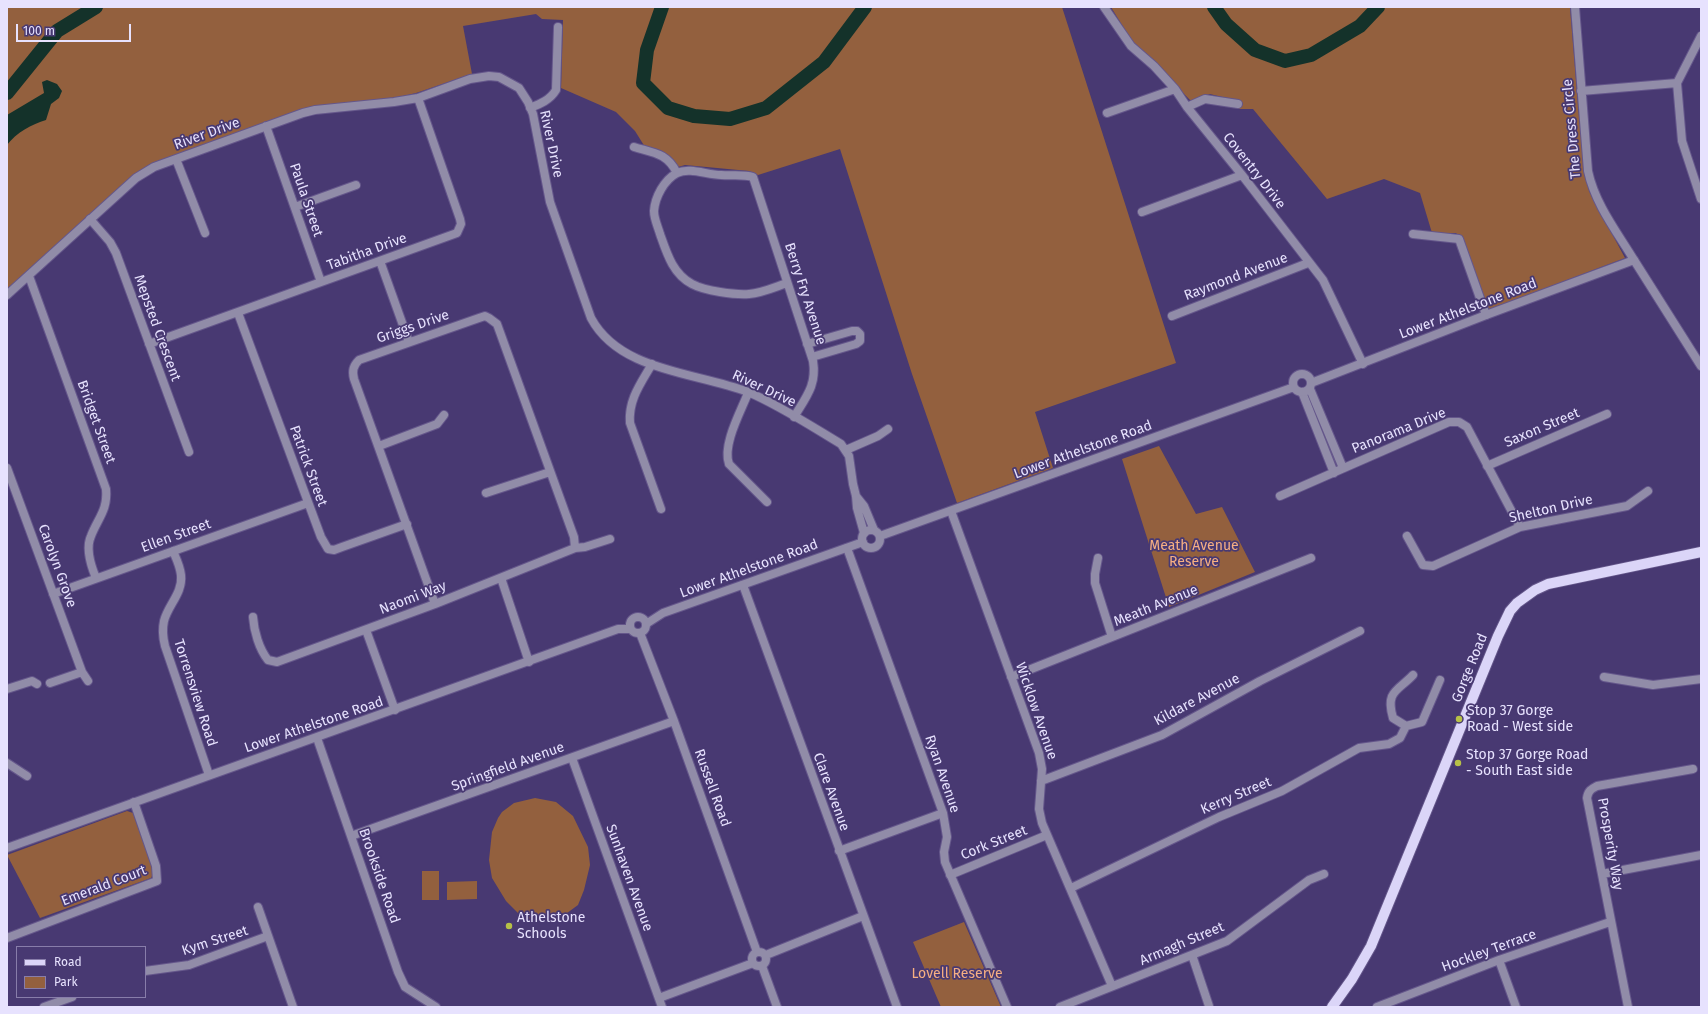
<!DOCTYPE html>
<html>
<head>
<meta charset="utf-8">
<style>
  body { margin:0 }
  #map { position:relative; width:1708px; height:1014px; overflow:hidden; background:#483972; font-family:"Fira Sans",sans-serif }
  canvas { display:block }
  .frame { position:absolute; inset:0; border:8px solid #e7e2fe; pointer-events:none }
  .legend { position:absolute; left:16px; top:946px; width:130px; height:52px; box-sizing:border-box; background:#483972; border:1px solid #887daa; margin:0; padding:5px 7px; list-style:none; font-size:12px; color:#e7e2fe }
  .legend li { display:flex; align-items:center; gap:8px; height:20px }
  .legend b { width:20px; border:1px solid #887daa }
  .scale { position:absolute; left:16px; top:24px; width:115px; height:18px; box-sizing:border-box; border:2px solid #e7e2fe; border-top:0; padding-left:5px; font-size:12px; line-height:14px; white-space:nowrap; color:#e7e2fe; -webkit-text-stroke:3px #483972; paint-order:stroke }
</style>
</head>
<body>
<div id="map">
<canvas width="1708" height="1014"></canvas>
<div class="frame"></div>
<ul class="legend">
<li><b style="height:5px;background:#dbd5f8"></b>Road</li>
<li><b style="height:11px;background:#93603e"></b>Park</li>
</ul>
<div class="scale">100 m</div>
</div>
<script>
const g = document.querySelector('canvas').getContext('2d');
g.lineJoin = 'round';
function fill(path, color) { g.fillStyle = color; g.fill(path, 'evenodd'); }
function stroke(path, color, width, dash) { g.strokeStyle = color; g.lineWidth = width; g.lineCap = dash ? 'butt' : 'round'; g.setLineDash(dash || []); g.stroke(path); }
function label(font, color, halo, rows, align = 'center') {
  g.font = font + ' "Fira Sans",sans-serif'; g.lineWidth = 3.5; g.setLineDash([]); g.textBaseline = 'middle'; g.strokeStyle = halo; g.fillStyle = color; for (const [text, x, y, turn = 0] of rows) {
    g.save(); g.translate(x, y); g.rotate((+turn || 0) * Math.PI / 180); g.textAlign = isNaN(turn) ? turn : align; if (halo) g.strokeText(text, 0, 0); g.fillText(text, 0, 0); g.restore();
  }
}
const green = new Path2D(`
  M7,7H1062L1176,363L1035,412L1053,468L957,503L912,374L840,149L758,175L749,171L685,165L678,167C669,155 660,150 645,147L635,131L616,112L561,88L563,20L542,19L536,14L463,26L472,74L416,93L391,99L315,106L154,164L7,290Z
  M1111,7H1570L1579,117L1589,191L1625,258L1488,310L1463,240L1456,233H1432L1420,193L1384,179L1327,199L1253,109H1238V101L1210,94L1191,101L1131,40Z
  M1159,446L1196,514L1222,507L1255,572L1169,607L1122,459Z
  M535,798L556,802L573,816L588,847L590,865L584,890L578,905L563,916L534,921L520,915L506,901L492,878L489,860L492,832L498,818L502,812L514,803Z
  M127,811L133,813L154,872L151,878L40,918L7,855Z
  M422,871H439V900H422Z
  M477,881V899L447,900V882Z
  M964,922L1001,1007H941L913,942Z`);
const water = new Path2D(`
  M47,80L57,84L62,91L59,98L51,104L46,120C32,124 16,133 7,145V115L44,93L42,82Z`);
const river = new Path2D(`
  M662,7L647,50L643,83L668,108L694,116L730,119L766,108L824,62L865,7
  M1214,7L1226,24L1255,50L1285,61L1311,55L1360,26L1378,7
  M7,93L57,31L96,7`);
const minor = new Path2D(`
  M1104,7L1131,46L1154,66L1175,89L1187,107L1242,175L1323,280L1363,364
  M1575,7L1588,171C1595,204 1617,232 1634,260
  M1701,36L1677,83L1682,141L1701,199
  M1581,91L1677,83
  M1187,107L1205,99L1238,104
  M530,108C540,104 550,100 556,90L558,27
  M1107,113L1175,89
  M266,126L321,282
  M634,147C654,153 667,153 677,173C690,167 707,175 721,175C732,176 743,174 753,177L813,361C817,385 806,397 794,417
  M176,159L205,233
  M677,173C664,180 655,197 654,211C654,219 658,227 660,234C667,254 673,274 692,284C705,291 735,295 749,294C762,293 775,287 787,283
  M295,207L356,185
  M1142,212L1242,175
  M90,219L110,242L116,253L189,452
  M1413,234L1459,239L1486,315
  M380,261L409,342
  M29,276L106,489C108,510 98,518 91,536C85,549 91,566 96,578
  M7,295L136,178L154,167L176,159L303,113L315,110L394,102L418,98L470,79L489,76L499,77L519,88L528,102L533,114L550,202L591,318C620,372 696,372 748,392C779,405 811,426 841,444L849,456L853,484L856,496L857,508L864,533
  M238,313L321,537L328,549L334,550L342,547L407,524
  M1172,316L1308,263
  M149,344L457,233L461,224L460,219L418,98
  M807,344L852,331H857L860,334V341L856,344L812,357
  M652,364C641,383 628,400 630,423L661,509
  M1310,389L1343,468
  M1302,392L1334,473
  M748,393C741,411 722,445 729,464L767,502
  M379,446L437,424L444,415
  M846,450L878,436L888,429
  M1487,466L1607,414
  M7,468L82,672L88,681
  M486,493L550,472
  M856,496L864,506L874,530
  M1280,496L1449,422H1459L1467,427L1520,527
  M951,511L1039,753L1042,769L1039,809L1042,823L1112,986
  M1407,536L1423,565L1433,566L1520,527L1627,506L1648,491
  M847,548L943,813L947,837L944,852L945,862L1007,1007
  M173,551C176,558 180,566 181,575C183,593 168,605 164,621C162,630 163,638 165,646L209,775
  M1098,558L1095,574V583L1112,637
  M501,578L529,662
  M743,585L897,1007
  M53,594L308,503
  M435,604L354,379C352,371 353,366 359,360L479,318L485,316L489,318L497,324L574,537L575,548
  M253,617C254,631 259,649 268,660L277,662L435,604L575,548L585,547L610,539
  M366,630L395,710
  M640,633L674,721L757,952
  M1011,677L1311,558
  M1604,677L1653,685L1701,679
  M50,683L82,672
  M7,689L32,681L37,684
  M1406,726L1422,722L1440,680
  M317,738L398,972L405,987L436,1007
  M572,758L662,1007
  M7,763L27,776
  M1041,781L1162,735L1260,681L1360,631
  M351,836L674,721
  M839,851L943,813
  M1602,874L1701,855
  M950,875L1047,835
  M1071,888L1219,817L1282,791L1359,748L1389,744L1400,738L1406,726L1393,718C1385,691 1398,691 1413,675
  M258,907L293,1007
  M7,938L157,881L156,866L134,802
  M752 959a7 7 0 1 1 14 0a7 7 0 1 1-14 0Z
  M766,955L863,916
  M1192,955L1209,1006
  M1499,960L1516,1007
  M762,966L777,1007
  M145,971L189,965L268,936
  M659,998L753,963
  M44,1007L72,997
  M1060,1007L1227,941L1309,880L1324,874
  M1377,1007L1499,960L1610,922
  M1628,1007L1587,798C1588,791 1591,789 1597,786L1693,769`);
const tertiary = new Path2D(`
  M1293 383a9 9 0 1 1 18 0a9 9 0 1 1-18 0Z
  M1311,383L1486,315L1634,260L1701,366
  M862 539a9 9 0 1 1 18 0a9 9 0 1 1-18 0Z
  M880,536L1294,387
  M630 625a8 8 0 1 1 16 0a8 8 0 1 1-16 0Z
  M646,624L663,613L863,542
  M7,848L618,629H630`);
const primary = new Path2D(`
  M1332,1007L1352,979L1371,946L1498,636L1510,611L1517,603L1535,590L1548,584L1701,552`);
const markers = [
  [1459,719,4,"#b7c147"],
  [1458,763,4,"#b7c147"],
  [509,926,4,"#b7c147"]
];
const streetNames = [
  ["The Dress Circle",1572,129,-95],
  ["River Drive",207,134,-20],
  ["River Drive",551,144,78],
  ["Coventry Drive",1254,171,52],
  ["Paula Street",306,200,71],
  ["Tabitha Drive",367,252,-20],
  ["Raymond Avenue",1236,277,-21],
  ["Berry Fry Avenue",805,294,72],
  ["Lower Athelstone Road",1468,309,-21],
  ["Griggs Drive",413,327,-19],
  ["Mepsted Crescent",157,328,70],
  ["River Drive",764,389,25],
  ["Bridget Street",96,422,70],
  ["Saxon Street",1542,428,-23],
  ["Panorama Drive",1399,431,-22],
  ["Lower Athelstone Road",1083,450,-20],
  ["Patrick Street",308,466,70],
  ["Shelton Drive",1551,509,-13],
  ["Ellen Street",176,536,-20],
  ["Carolyn Grove",57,566,70],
  ["Lower Athelstone Road",749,569,-20],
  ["Naomi Way",413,598,-21],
  ["Meath Avenue",1156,606,-22],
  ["Gorge Road",1470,668,-68],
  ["Torrensview Road",195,693,72],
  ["Kildare Avenue",1197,700,-28],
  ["Wicklow Avenue",1036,711,71],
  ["Lower Athelstone Road",314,725,-19],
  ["Springfield Avenue",508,767,-20],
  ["Ryan Avenue",942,774,71],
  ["Russell Road",712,788,70],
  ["Clare Avenue",831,792,70],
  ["Kerry Street",1236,796,-23],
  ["Cork Street",994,843,-22],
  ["Prosperity Way",1610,844,80],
  ["Brookside Road",379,876,71],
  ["Sunhaven Avenue",629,878,70],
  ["Emerald Court",104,886,-21],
  ["Kym Street",215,941,-18],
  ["Armagh Street",1182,944,-23],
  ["Hockley Terrace",1489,951,-20]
];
const parkNames = [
  ["Meath Avenue",1194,546],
  ["Reserve",1194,562],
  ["Lovell Reserve",957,974]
];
const poiNames = [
  ["Stop 37 Gorge",1467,711],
  ["Road - West side",1467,727],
  ["Stop 37 Gorge Road",1466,755],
  ["- South East side",1466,771],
  ["Athelstone",517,918],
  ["Schools",517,934]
];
fill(green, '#93603e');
fill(water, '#14322a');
stroke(river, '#14322a', 14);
stroke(minor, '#65578b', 10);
stroke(tertiary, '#65578b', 10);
stroke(primary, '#65578b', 12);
stroke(minor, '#918ca8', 8);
stroke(tertiary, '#918ca8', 8);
stroke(primary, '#dbd5f8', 10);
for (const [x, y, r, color] of markers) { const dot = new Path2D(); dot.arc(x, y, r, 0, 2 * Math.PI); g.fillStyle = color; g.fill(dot); stroke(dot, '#483972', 1.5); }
label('14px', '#e7e2fe', '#483972', streetNames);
label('14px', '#f6af82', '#483972', parkNames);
label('14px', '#e7e2fe', '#483972', poiNames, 'left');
</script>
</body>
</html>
